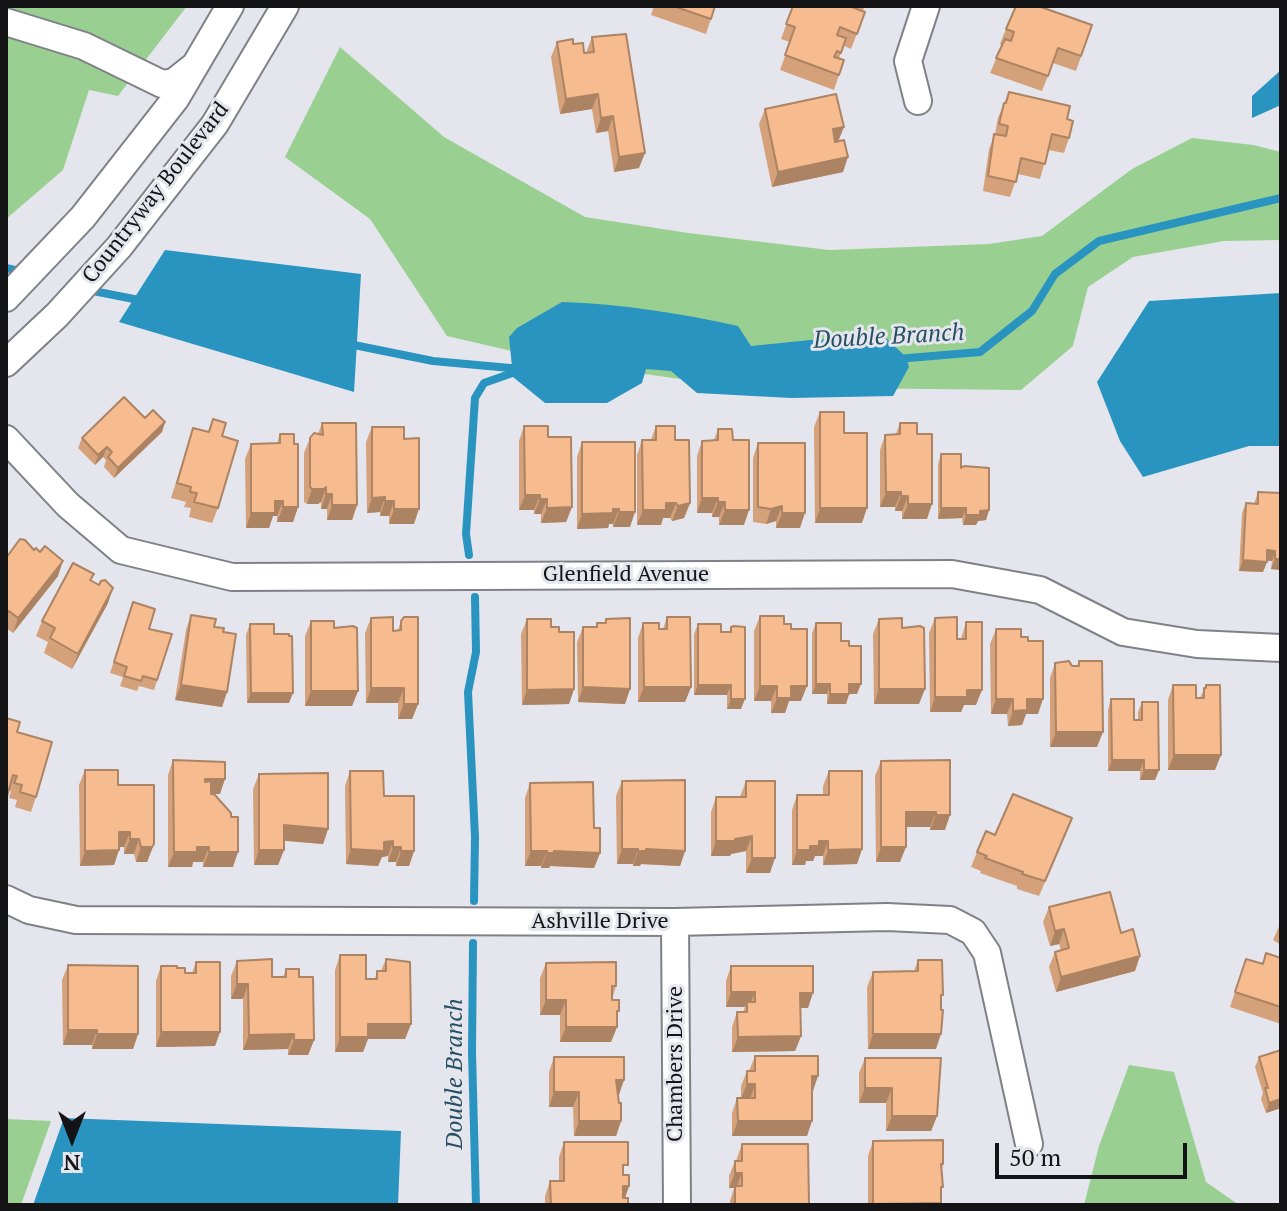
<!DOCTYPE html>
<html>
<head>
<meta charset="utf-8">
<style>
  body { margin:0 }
  #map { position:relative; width:1287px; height:1211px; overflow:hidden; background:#e5e5ed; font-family:"PT Serif",serif }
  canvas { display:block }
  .frame { position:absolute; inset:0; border:8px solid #141416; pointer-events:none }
  .north { position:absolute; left:32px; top:1099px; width:80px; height:80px; -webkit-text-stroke:6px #e5e5ed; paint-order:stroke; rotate:180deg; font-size:22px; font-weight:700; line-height:32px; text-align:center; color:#141416 }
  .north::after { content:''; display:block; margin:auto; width:28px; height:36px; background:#141416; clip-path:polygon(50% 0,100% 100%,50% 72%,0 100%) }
  .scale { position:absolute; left:995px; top:1143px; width:192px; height:36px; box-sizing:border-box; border:4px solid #141416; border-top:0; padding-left:10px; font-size:24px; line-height:28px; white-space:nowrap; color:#141416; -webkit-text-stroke:6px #e5e5ed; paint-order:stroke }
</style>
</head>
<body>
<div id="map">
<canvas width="1287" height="1211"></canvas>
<div class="frame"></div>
<div class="north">N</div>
<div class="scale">50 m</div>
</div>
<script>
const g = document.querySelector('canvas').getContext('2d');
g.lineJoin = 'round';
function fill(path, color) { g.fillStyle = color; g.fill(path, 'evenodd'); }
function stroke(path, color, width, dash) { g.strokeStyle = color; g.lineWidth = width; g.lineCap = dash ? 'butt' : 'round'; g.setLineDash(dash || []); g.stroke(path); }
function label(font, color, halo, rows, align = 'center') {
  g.font = font + ' "PT Serif",serif'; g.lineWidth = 6; g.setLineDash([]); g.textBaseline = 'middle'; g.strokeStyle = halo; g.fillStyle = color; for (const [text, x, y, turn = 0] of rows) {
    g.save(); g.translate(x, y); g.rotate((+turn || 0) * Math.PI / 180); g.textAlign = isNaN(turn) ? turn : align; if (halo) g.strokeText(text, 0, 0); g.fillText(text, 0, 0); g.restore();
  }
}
const green = new Path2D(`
  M6,6H187L118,96L89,90L63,170L6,219Z
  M340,47L444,137L585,217L688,233L829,250L989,244L1042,236L1132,169L1192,138L1253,145L1281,152V240L1224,241L1133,257L1088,287L1073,346L1021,390L737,387L559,362L447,336L370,219L285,157Z
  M1129,1065L1174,1072L1206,1182L1239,1205H1084L1099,1146Z
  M6,1119L51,1121L21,1205H6Z`);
const water = new Path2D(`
  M1281,70V105L1252,118V96Z
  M165,250L361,274L354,392L119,322Z
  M1281,293V446H1249L1143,477L1120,441L1097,382L1149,301Z
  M562,302C622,304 679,313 738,326L751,346L810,340L885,337L906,357L909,367L893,396L791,398L697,393L671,371L646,369L642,383L607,403H545L513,377L509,337L517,328Z
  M64,1118L401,1131L398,1205H33Z`);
const stream = new Path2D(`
  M6,268L15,270
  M88,290L144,301
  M349,344L433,361L521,369
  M897,359L980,352L1032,311L1055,274L1099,241L1281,198
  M469,555L466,534L475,398L484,383L521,370
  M474,901L475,837L468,692L476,652L475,597
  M473,943L472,1052L476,1205`);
const minor = new Path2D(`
  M6,22L84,46L162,84L174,82L193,67
  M918,101L908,61L926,6
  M6,298L83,217L176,98L230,6
  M6,363L57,315L119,247L215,124L285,6
  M6,439L68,505L121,550L232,577L952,574L1040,590L1123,632L1197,644L1281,648
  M6,899L29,910L76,920L675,922L887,917L950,920L973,932L987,953L1029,1144
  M675,922L677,1205`);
const wall = new Path2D(`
  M654,6H715L706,34L651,15Z
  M793,6L865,12L851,49L844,46L839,58L844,60L834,90L780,70L790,42L781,39Z
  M852,6H865L863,10Z
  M1092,25L1076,71L1053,63L1042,91L990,73L1002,45L1000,44L1006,29Z
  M592,37L639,168L614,172L608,131L596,133L592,109L560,114L551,57L557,42L573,44L584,53H586Z
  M1009,92L1067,119L1069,138L1064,153L1048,150L1040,179L1018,174L1010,197L983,191L989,149L995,134L998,118Z
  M765,109L839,141L843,172L772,187L759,124Z
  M820,412L844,433L862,523H815L814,427Z
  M145,418L165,422L162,432L114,478L104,467L106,460L103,457L95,465L78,448L82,438Z
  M213,419L222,436L218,508L212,523L189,517L191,508L184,507L186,502L171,498L193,428L208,432Z
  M322,423L357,505L352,520H327V509H321V502L318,504H307L304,502V453L310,438L318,434Z
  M900,423L917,434L927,519H902V511H895V507H880V450L885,435L896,434Z
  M524,426L548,437L572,507L566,522L541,523V514H534V510H519V441Z
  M656,426L675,440L690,503L684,518L672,521L670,518H663L661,525H637V455L642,440H651Z
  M372,427L404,439L414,524H389V516H380V512L367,513L366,442Z
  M718,429L733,440L744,525H719V517H712V513H697V456L702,441L714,440Z
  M280,434L298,507L293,522H277V516H273L269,528H246L245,459L251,444H277Z
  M582,442L630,527H613V524H609L608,528L577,529V457Z
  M758,443L800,528H776V521L766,524L753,522V458Z
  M941,454L961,468L989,510L986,520L978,521L976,525H963L962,518L938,519V464Z
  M1258,492L1281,493V570L1271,569L1272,561H1267L1263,572L1239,571L1242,513L1246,503L1254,504Z
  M34,550L40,552L58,576L13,633L6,628V558Z
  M94,574L91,581L108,603L72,669L44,653L48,642L36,636L42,621Z
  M133,602L149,629L172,634L154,690L139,686L137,691L120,686L123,677L110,673Z
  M191,615L227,692L222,707L175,700L186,630Z
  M760,616L784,624L801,701H789L785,713H771V701H754V631Z
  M667,617L691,687L685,702H638V638L643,623L659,629H663Z
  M371,618L393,631L398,630L401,621L418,704L412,719H398V703H366L365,633Z
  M935,618L957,639H961L966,622L976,705H964L961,712H930L929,633Z
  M527,619L551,627L559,632L574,689L569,704L522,705L521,634Z
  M606,619L630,689L625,704L578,702L577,642L583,627H596L597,623H605Z
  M879,619L902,628L919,704H874L873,634Z
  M311,621L334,628L358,691L352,706H305V636Z
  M816,623L849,646L857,694H849L846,704H827V694H812V633Z
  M250,624L274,634L289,636V703H247L246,635Z
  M698,624L721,632H729L731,627L741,709H727V695H694V634Z
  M996,629L1021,637L1038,714H1026L1022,725L1008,726L1007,714H991L990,644Z
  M1079,661L1097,747H1050V678L1055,663L1077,666Z
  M1173,685L1196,698H1200L1206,685L1215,770H1168V700Z
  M1111,699L1134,720H1138V712L1142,702L1159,770L1155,780H1140V771H1108V710Z
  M17,732L36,797L31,812L15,807L17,800L9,798L11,791L9,790Z
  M173,760L220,794H211L233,867H203V862H193L192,867H168V775Z
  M950,760L945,830H930V827H906L900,862H876L875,776L881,761Z
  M85,770L118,785L154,844L147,862H136L134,854H124V847H119L114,865L80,866L79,785Z
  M350,771L384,796L414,851L409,866H396V862H388V856L382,857L378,866L346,864L345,786Z
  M829,771L862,849L857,864L823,865V856H815L813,861H806L805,865H792V810L797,795H823V786Z
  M259,774L328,829L323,844L284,841V850L278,865H254L253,789Z
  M622,781L685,851L680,866L641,864L640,866H633V864H617L616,796Z
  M746,781L770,873H746V851L731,854L730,856H711V812L716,797H740Z
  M530,783L594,828L600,853L594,868L550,866L549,868H541V866H525V798Z
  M1066,833L1039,896L1017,889V886L980,873L981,871L971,867L977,852L995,835Z
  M1049,907L1135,971L1056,992L1049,967L1055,952L1061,950L1059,944L1050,946L1043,922Z
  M1281,922V945L1273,940Z
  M340,955L366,979H375L377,971H381L386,959L411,1024L405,1039H368L363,1052H335V970Z
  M1281,958V1024L1230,1007L1246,959L1263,964Z
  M918,960L941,1001L936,1049H868L867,987L873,972L914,971Z
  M237,961L272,977H283L286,969L299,977L314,1040L308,1055H288V1049L243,1050V999H231V976Z
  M196,962L220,1032L215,1046L156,1047V981L161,966L177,968L185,973H192Z
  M546,963L616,986L612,1000L617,1017V1027L611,1042H560V1015H540V978Z
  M68,965L138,1034L133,1049H92V1045H63L62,980Z
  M731,966L808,1008H801V1036L795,1051L732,1052V1027L737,1012H743L745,1007H726V981Z
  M1281,1050V1108L1266,1113L1261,1099L1263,1093L1255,1067L1259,1057Z
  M755,1056L812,1091L807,1136H732V1113L737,1098H741V1086L747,1071H749Z
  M554,1057L624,1080L618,1095L621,1121L616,1136H574L573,1107H549V1072Z
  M865,1058L937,1116L931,1131H886V1103H859V1073Z
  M873,1141L943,1164L942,1169L940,1205H868V1156Z
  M564,1142L624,1175L629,1186L625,1198L628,1205H545V1196L550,1181H559V1157Z
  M742,1144L809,1205H730V1201L734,1188H729V1176L735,1161H736Z`);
const shadedWall = new Path2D(`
  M598,94L592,109L560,114L566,99Z
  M613,116L608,131L596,133L601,118Z
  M844,127L838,142L827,144L833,129Z
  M645,153L639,168L614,172L619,157Z
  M848,157L843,172L772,187L778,172Z
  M165,422L162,432L114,478L118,468Z
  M107,447L103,457L95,465L98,455Z
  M326,487L321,502L318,504H307L312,489Z
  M886,492H901L895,507H880Z
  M326,494H332L327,509H321Z
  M525,495H540L534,510H519Z
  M901,496H908L902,511H895Z
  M385,497L380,512L367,513L372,498Z
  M702,498H718L712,513H697Z
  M540,499H547L541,514H534Z
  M275,501H283L277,516H273L269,528H246L251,513Z
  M385,501H394L389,516H380Z
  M718,502H725L719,517H712Z
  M666,503H676L670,518H663L661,525H637L643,510Z
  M690,503L684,518L672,521L678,506Z
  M908,504H932L927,519H902Z
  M332,505H357L352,520H327Z
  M782,506L776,521L766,524L771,509Z
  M283,507H298L293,522H277Z
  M572,507L566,522L541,523L547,508Z
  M820,508H867L862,523H815Z
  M941,508H966L962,518L938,519Z
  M394,509H419L414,524H389Z
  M613,509H619L613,524H609L608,528L577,529L582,514Z
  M725,510H749L744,525H719Z
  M989,510L986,520L978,521L976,525H963L966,515L980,511Z
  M619,512H635L630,527H613Z
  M782,513H805L800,528H776Z
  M1267,550L1275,551L1272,561L1263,560Z
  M1275,559H1281V570L1271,569Z
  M1243,560L1267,562L1263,572L1239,571Z
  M63,561L58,576L13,633L18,618Z
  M113,588L108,603L72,669L78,654Z
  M816,684H830L827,694H812Z
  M849,684H861L857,694H849L846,704H827L830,694Z
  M181,685L227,692L222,707L175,700Z
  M698,685H731L727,695H694Z
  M760,686H777L771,701H754Z
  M791,686H807L801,701H789L785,713H771L777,698Z
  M583,687L630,689L625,704L578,702Z
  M644,687H691L685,702H638Z
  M371,688H404L398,703H366Z
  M574,689L569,704L522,705L527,690Z
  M879,689H925L919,704H874Z
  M967,690H982L976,705H964L961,712H930L935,697Z
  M311,691H358L352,706H305Z
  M251,693H293L289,703H247Z
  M731,699H745L741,709H727Z
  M996,699H1013L1007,714H991Z
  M1027,699H1043L1038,714H1026L1022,725L1008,726L1013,711Z
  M404,704H418L412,719H398Z
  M1056,732H1103L1097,747H1050Z
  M1174,755H1221L1215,770H1168Z
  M1112,760H1144L1140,771H1108Z
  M1144,770H1159L1155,780H1140Z
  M205,779H225L220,794H200Z
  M906,812H936L930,827H900Z
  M936,815H950L945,830H930Z
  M284,825L328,829L323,844L278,840Z
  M119,832H130L124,847H114Z
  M752,836L746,851L731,854L730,856H711L716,841Z
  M130,839H139L134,854H124Z
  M393,841L388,856L382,857L378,866L346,864L351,849L384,842Z
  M819,841H828L823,856H815L813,861H806L805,865H792L797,850L810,846Z
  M154,844L147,862H136L141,847Z
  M197,847H209L203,862H193L192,867H168L174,852Z
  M393,847H401L396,862H388Z
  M881,847H906L900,862H876Z
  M622,849H638L633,864H617Z
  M646,849L685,851L680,866L641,864L640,866H633L638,851Z
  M862,849L857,864L823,865L828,850Z
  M119,850L114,865L80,866L85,851Z
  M259,850H284L278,865H254Z
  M401,851H414L409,866H396Z
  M531,851H547L541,866H525Z
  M554,851L600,853L594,868L550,866L549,868H541L547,853Z
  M209,852H238L233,867H203Z
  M752,858H775L770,873H746Z
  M1064,929L1059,944L1050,946L1055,931Z
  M1140,956L1135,971L1056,992L1061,977Z
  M237,984H248L243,999H231Z
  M731,992H755L749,1007L747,1002L745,1007H726Z
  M800,993H813L808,1008H795Z
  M546,1000H566L560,1015H540Z
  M368,1024H411L405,1039H368L363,1052H335L340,1037Z
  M566,1027H617L611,1042H560Z
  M68,1030H97L92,1045H63Z
  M161,1032H220L215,1046L156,1047Z
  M97,1034H138L133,1049H92Z
  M294,1034L288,1049L243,1050L249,1035Z
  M873,1034H941L936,1049H868Z
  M801,1036L795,1051L732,1052L738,1037Z
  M294,1040H314L308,1055H288Z
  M812,1076H818L813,1091Z
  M616,1080H624L619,1095H611Z
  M747,1084H755L750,1099H741Z
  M865,1088H892L886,1103H859Z
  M554,1092H579L573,1107H549Z
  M1281,1099V1108L1266,1113L1269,1103Z
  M892,1116H937L931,1131H886Z
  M579,1121H621L616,1136H574Z
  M738,1121H812L807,1136H732Z
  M735,1173H742L736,1188H729Z
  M623,1186H629L624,1201Z
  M941,1203L940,1205H873V1204Z`);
const building = new Path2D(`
  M673,6H715L711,19Z
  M793,6H849L865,12L857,34L840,27L837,35L846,38L841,53L837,51L834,57L844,60L839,75L785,55L795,27L786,24Z
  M1016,6H1038L1092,25L1081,56L1058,48L1048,76L996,58L1005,39L1011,41L1014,32L1006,29Z
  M626,34L645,153L619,157L613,116L601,118L598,94L566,99L557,42L573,39V44L583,43L584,53L594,52L592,37Z
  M1009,92L1070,106L1067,119L1073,121L1069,138L1052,134L1045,164L1021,158L1016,182L988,176L994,134L1006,136L1008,126L999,124L1004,103H1006Z
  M836,94L844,127L833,129L835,142L844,140L848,157L778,172L765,109Z
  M124,397L145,418L153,410L165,422L118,468L108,457L112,452L107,447L98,455L82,438Z
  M820,412H844V433H867V508H820Z
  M213,419L226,423L222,436L238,441L218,508L194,502L197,493L190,492L191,487L177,483L193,428L209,432Z
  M322,423H356L357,505H332V494H326V487L324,489H312L310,487V438L314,433L323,435Z
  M900,423H917V434H932V504H908V496H901V492H886L885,435L900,434Z
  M524,426H548V437H571L572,507L547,508V499H540V495H525Z
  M656,426H675V440H689L690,503L678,506L676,503H666V510H643L642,440H656Z
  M372,427H404V439L419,438V509H394V501H385V497L372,498Z
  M718,429H732L733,440H749V510H725V502H718V498H702V441L718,440Z
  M280,434H294V444H298V507H283V501H275V513H251V444L280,443Z
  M582,442H635V512H619V509H613V513L582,514Z
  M758,443H805V513H782V506L771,509L758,507Z
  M941,454H961V468L964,466L989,468V510L980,511V515H966V508H941Z
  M1258,492L1281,493V559H1275V551L1267,550V562L1243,560L1246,503L1258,504Z
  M20,539L25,540L34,550L36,548L40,552L45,546L63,561L18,618L9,611L6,614V558Z
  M73,563L94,574L90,580L99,585L101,581L105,580L113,588L78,654L50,638L55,628L42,621Z
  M133,602L155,609L149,629L172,634L157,680L143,676L141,681L124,676L127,667L114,662Z
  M191,615L216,619L214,627L224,628L223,632L236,634L227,692L181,685Z
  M760,616H784V624H791V629H807V686H791V698H777V686H760Z
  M393,617V631L401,630V621L404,617H418V704H404V688H371V618Z
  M667,617H690L691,687H644L643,623H659V629H667Z
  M957,617V639H966V622H982V690H967V697H935V618Z
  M630,618V689L583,687V627H597V623H606V619Z
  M902,618V628L920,626L924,628L925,689H879V619Z
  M527,619H551V627H559V632H574V689L527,690Z
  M311,621H334V628L353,626L357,628L358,691H311Z
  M816,623H841V641H849V646H861V684H849V694H830V684H816Z
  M250,624H274V634H289V636H292L293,693H251Z
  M698,624H721V632H731V627L734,626L745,627V699H731V685H698Z
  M996,629H1021V637H1028V641H1043V699H1027V710L1013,711V699H996Z
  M1069,661L1072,666H1079V661H1102L1103,732H1056L1055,663Z
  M1173,685H1196V698H1204V688H1206V685H1220L1221,755H1174Z
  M1111,699H1134V720H1142V702H1158L1159,770H1144V760H1112Z
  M6,718L20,722L17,732L52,742L36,797L20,792L22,785L14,783L17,776L13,775L6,800Z
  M173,760L225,762V779H205V782L211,781V794H214L231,813V817H238V852H209V847H197V852H174Z
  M950,760V815H936V812H906V847H881V761Z
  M85,770H118V785H154V844L152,847H141L139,839H130V832H119V850L85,851Z
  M350,771H383L384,796H414V851H401V847H393V841L384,842V851L351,849Z
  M829,771H862V849L828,850V841H819V846H810V850H797V795H829Z
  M328,773V829L284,825V850H259V774Z
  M685,780V851L646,849V851H638V849H622V781Z
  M746,781H775V858H752V836L735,839V841H716V797H746Z
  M593,782L594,828H600V853L554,851V853H547V851H531L530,783Z
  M1013,794L1072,818L1045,881L1022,874L1023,872L985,858L987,856L977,852L986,831L995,835Z
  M1110,892L1121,933L1133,929L1140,956L1061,977L1055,952L1069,948L1064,929L1055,931L1049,907Z
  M1266,953L1281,958V1007L1235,992L1246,959L1263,964Z
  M340,955H366V979H377V971H386V959L410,962L411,1024H368V1037H340Z
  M272,959V977H286V969H299V977H313L314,1040H294V1034L249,1035L248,984H237V961Z
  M918,960H942L943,995H941V1010H943L941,1034H873V972L918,971Z
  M196,962H220V1032H161V966H177V968H185V973H196Z
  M616,962V986H612V1000H619V1011H617V1027H566V1000H546V963Z
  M68,965L138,966V1034H97V1030H68Z
  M731,966H813V993H800L801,1036L738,1037L737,1012H747V1002H755V992H731Z
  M1281,1050V1099L1269,1103L1265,1088H1268L1259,1057Z
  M755,1056H818V1076H812V1121H738L737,1098H755V1084H747V1071H755Z
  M554,1057H624V1080H616L619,1103H621V1121H579V1092H554Z
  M865,1058H941L937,1116H892V1088H865Z
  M943,1140V1164H941L943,1187H941V1203L873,1204V1141Z
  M564,1142H628V1165H623V1175H629V1186H623V1198H628V1205H551L550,1181H564Z
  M742,1144H808L809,1205H735V1186H742V1173H735V1161H742Z`);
const streetNames = [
  ["Countryway Boulevard",156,193,-52],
  ["Glenfield Avenue",626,575],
  ["Ashville Drive",600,922],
  ["Chambers Drive",676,1064,-90]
];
const waterNames = [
  ["Double Branch",889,337,-3],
  ["Double Branch",455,1074,-90]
];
fill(green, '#99d091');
fill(water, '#2a94c0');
stroke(stream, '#2a94c0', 8);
stroke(minor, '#808187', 30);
stroke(minor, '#fff', 26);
fill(wall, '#d4a17a');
fill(shadedWall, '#ac8363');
fill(building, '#f6bb8e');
stroke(building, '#ac8363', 2);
label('22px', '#141416', '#e5e5ed', streetNames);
label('italic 24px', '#254f62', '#e5e5ed', waterNames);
</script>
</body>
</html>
